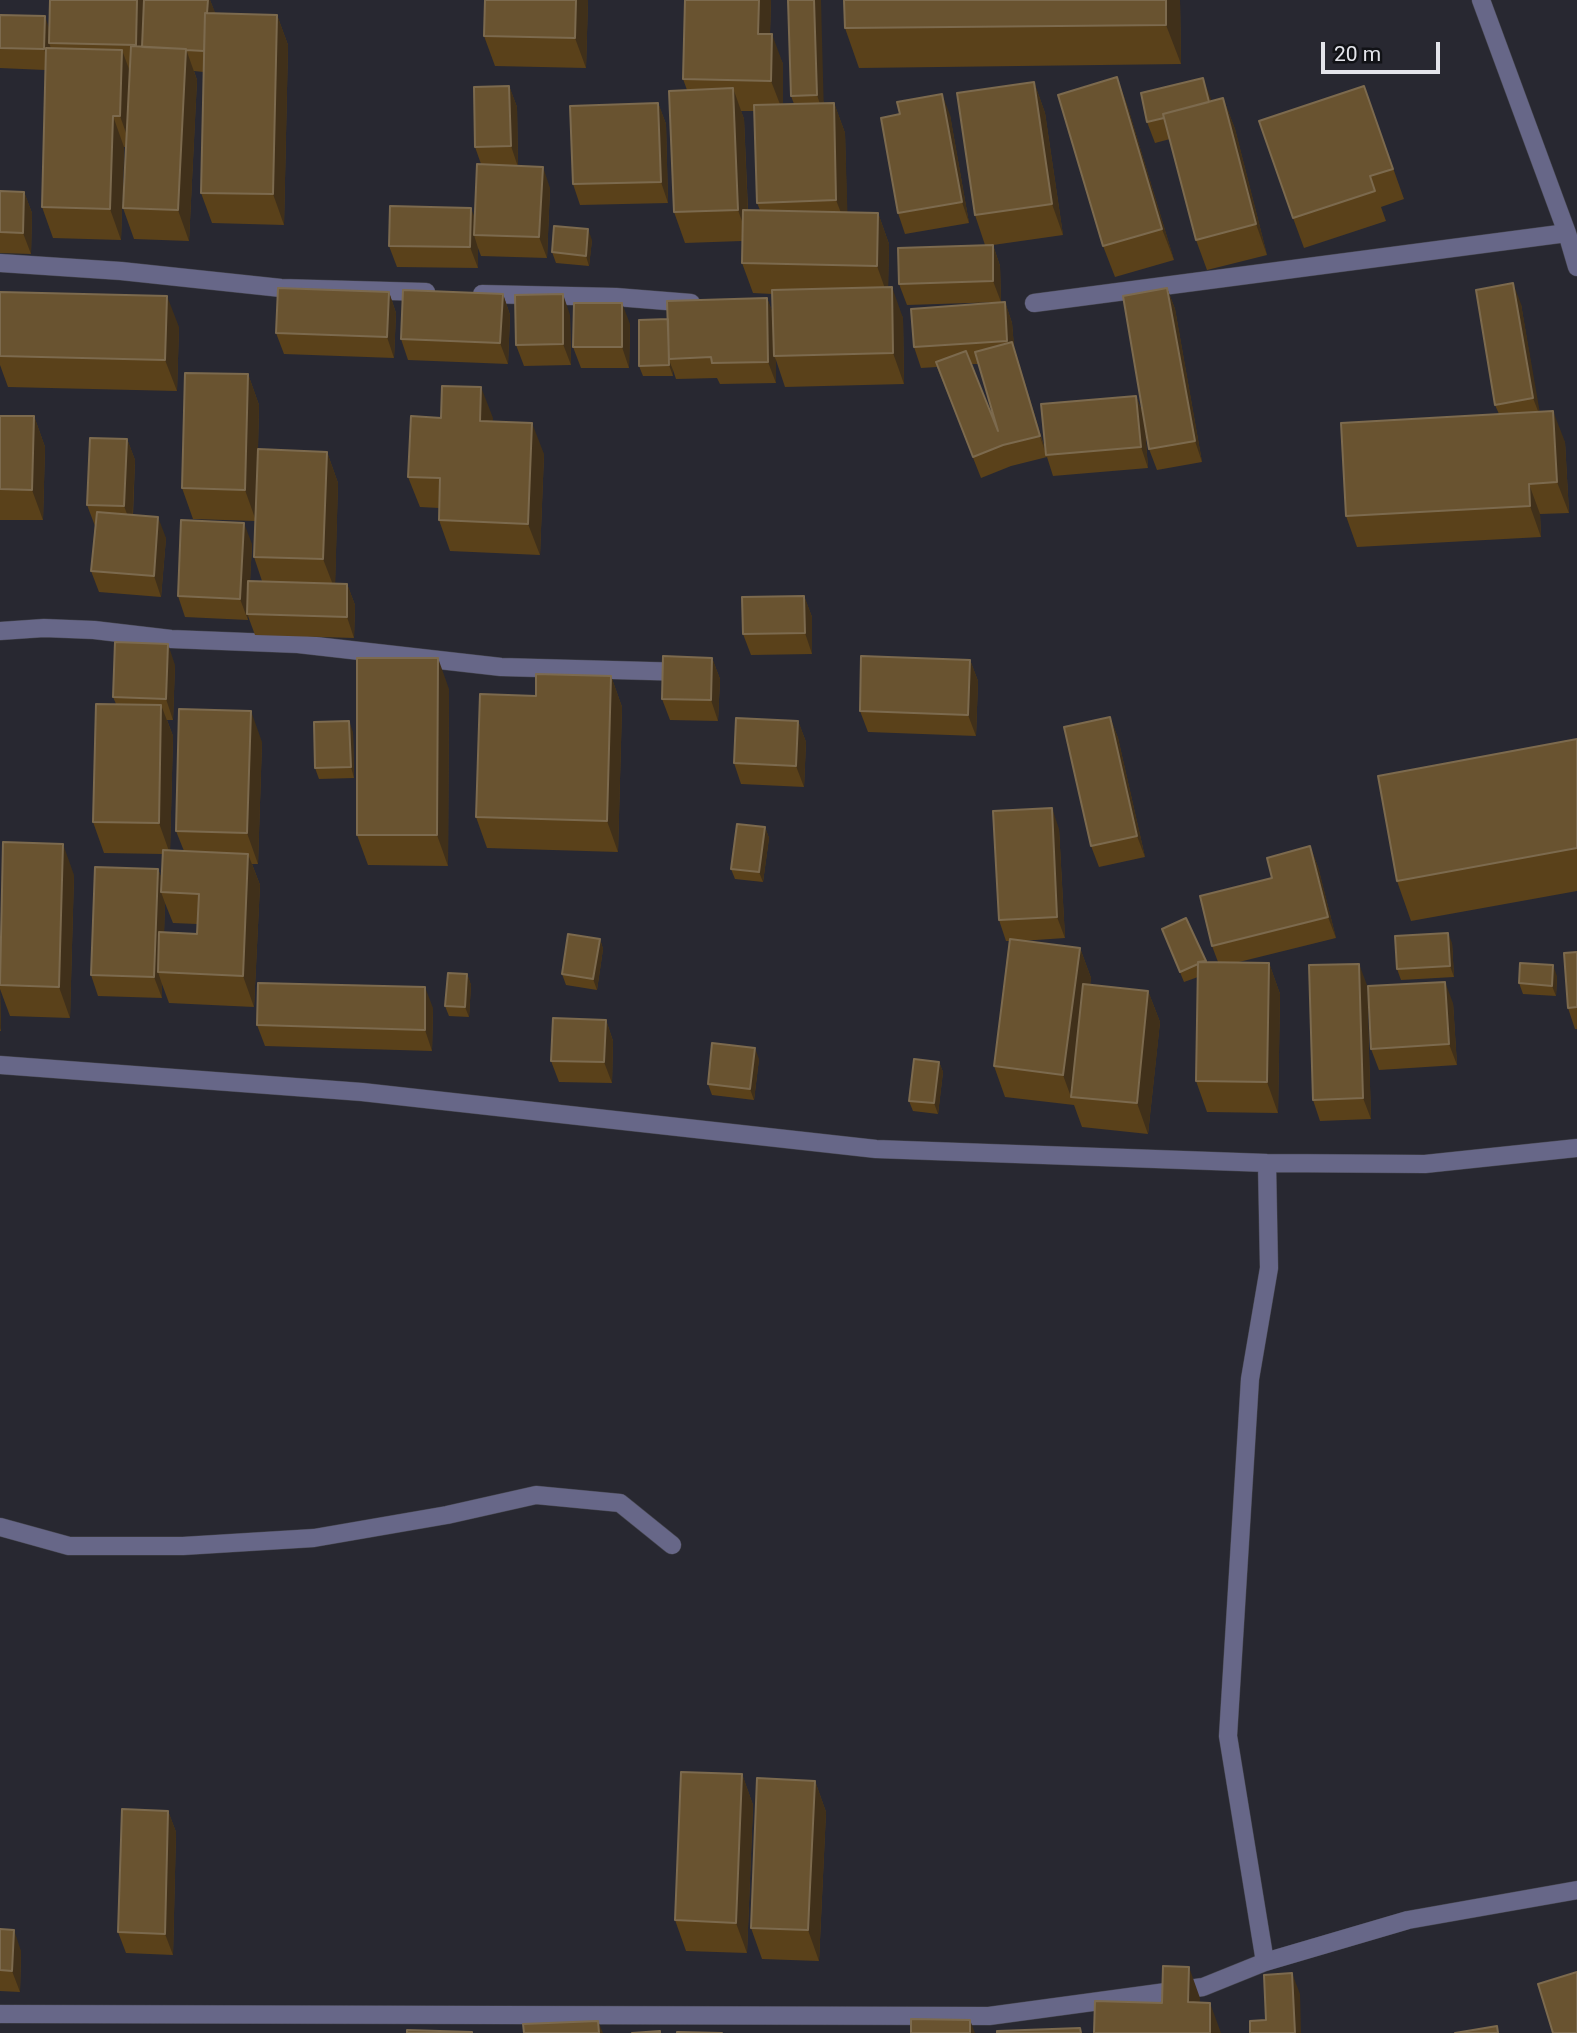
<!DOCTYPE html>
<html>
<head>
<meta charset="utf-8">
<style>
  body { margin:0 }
  #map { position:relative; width:1577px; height:2033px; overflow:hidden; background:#282831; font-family:Roboto,sans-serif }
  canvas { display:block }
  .scale { position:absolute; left:1321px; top:42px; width:119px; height:32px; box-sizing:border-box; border:4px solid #e4e5eb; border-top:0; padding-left:9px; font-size:21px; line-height:24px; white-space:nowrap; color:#e4e5eb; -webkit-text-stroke:5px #111216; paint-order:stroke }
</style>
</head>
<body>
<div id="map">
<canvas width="1577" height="2033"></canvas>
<div class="scale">20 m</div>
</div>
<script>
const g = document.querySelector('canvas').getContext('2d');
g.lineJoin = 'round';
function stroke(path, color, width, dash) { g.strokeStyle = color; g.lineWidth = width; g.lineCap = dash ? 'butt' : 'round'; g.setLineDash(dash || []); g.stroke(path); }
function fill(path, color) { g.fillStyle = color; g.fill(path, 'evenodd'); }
const minor = new Path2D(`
  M1481,0L1567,233L1577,267
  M0,263L121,271L281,288L426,292
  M482,294L616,297L691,303
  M1034,303L1567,233
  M0,631L44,628L94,630L171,639L298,644L501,667L687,672
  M0,1065L362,1092L876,1149L1267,1163L1425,1164L1577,1148
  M0,1527L69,1546H183L314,1538L447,1515L536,1495L620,1503L672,1545
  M1265,1962L1228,1736L1250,1379L1269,1268L1267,1163
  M0,2014L989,2016L1203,1987L1265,1962L1408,1920L1577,1890`);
const wall = new Path2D(`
  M50,0H210L215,13L277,15L288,45L284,225L212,223L201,193L204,72L194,71L197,80L189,241L134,239L123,208L126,147H124L121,240L53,238L42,207L45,70L0,68V15L49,28Z
  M588,0L586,68L495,66L484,36Z
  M771,0L770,34L783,64V104H794L791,96L788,0L824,103H834L845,133L847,212L878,213L889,244L888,287L903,318L904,384L785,387L776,360V383L720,384L717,378L676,379L673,370V376H643L639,366L668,319L767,298L773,314L772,294L753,293L742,263V241L685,243L674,212L687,90L683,79ZM741,111H754L757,203L760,210H748L744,119Z
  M1180,0L1181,64L859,68L845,28Z
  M1117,77L1128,108L1174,260L1115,277L1103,246Z
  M1034,82L1045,113L1063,235L993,245L1000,266L1001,302L907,305L899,284L985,245L975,215Z
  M509,86L517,107L518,166L550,188L547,258L481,256L478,248V268L397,267L389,246L474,217L481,164L475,147Z
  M1223,98L1235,129L1267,255L1207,270L1196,240L1170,139L1155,143L1147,122Z
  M658,103L666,124L668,203L580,205L573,184Z
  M900,114L950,115L969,223L905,234L898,213Z
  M1375,117L1404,199L1381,207L1386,221L1304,248L1293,218Z
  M0,191L24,192L32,213L31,254L0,253Z
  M592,240L589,266L556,263L552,252Z
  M1167,288L1175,309L1202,462L1157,470L1149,449Z
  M0,292L179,327L177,391L8,387L0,365Z
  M389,292L396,313L394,358L284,354L276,333Z
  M503,294L510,315L508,364L408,360L401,339Z
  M1005,302L1012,323L1014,347L1045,449L1136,396L1144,417L1148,468L1053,476L1047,457L1011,466L981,478L937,367L921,368L914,347ZM971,364H979L998,431Z
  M1521,304L1539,412L1565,442L1569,513L1540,514L1541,537L1357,547L1346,516L1499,414L1495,405Z
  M570,315L571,365L524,366L516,345Z
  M630,324L629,368H581L573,347Z
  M248,374L259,405L258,449L327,452L338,483L335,583L347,584L355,605L354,638L255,635L248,616V620L185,617L178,596L252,544L250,581H262L254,557L255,521L193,519L182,488Z
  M0,416H34L45,447L43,520H0Z
  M441,418H493L492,421L544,454L540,555L450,551L439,520V508L420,507L408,477Z
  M127,439L135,460L133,515L166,538L161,597L99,592L91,571L95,526L87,505Z
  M804,596L812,617V654L751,655L743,634Z
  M712,658L720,679L718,721L670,720L662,699Z
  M970,660L978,681L976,736L868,732L860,711Z
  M175,665L173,720H167L173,736L170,851H184L176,831L262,742L258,864H252L260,885L254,1007L169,1003L162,984V998L98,996L91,975L158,869L162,880L163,854L104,853L93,822L116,704L113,697ZM165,903L173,923L197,924V934L164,932Z
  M611,676L622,707L618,852L487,848L476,817L536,696Z
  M449,689L448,866L368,865L357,835Z
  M1110,717L1118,738L1145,857L1099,867L1091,846Z
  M798,721L806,742L804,787L741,784L734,763Z
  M353,732L354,778L319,779L315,768Z
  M1577,739V891L1411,921L1397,881Z
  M765,827L769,838L763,882L735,879L731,869Z
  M1059,829L1065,938L1021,941L1080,948L1091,978L1090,985L1148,991L1160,1022L1148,1134L1082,1127L1074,1105L1005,1097L994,1066L1009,941H1006L999,920Z
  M1310,846L1318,867L1336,938L1239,962L1269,963L1280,994L1278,1113L1207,1112L1196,1081L1198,977L1184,982L1162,929L1206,962H1218L1212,946L1272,878Z
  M74,875L70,1018L10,1016L0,989L1,1031H0V942Z
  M600,939L603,949L597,990L566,985L562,974Z
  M1452,943L1454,977L1401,980L1397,969Z
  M1577,952V1029H1575L1568,1008Z
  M467,974L471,985L469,1017L449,1016L445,1006Z
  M1557,976L1556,996L1523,994L1519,983Z
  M1367,985L1371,1119L1320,1121L1313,1100Z
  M1453,1003L1457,1065L1379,1070L1371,1049Z
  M433,1008L432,1051L265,1046L257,1025Z
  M606,1020L613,1041L612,1083L559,1082L551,1061Z
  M759,1059L754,1100L712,1095L708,1084Z
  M939,1062L943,1072L938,1114L913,1111L909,1101Z
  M742,1774L753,1805L747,1953L686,1951L675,1920Z
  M815,1781L826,1812L819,1961L762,1959L751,1928Z
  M168,1811L176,1832L173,1955L126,1953L118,1932Z
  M0,1929L21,1951L20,1992L0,1991Z`);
const shadedWall = new Path2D(`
  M137,0H145L143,66L136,45Z
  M208,0H210L216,15L205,51Z
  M576,0H588L586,68L575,38Z
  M759,0H771L769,64L758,34Z
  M814,0H821L824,116L817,95Z
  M1166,0H1180L1181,64L1166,25Z
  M277,15L288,45L284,225L273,194Z
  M45,16L52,37L49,43L52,51L51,70L44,49Z
  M772,34L783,64V112L771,81Z
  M186,49L197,80L189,241L178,210Z
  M122,50L133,80L131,147L120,116Z
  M1117,77L1128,108L1174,260L1162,229Z
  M1203,78L1211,99L1217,127L1210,106Z
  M1034,82L1045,113L1063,235L1052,204Z
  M509,86L517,107L518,167L511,146Z
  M733,88L744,119L749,241L738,210Z
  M942,94L950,115L969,223L962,202Z
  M1223,98L1235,129L1267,255L1256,224Z
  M658,103L666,124L668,203L661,182Z
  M834,103L845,133L848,231L836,200Z
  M113,116L124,147L121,240L110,209Z
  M543,167L550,188L547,258L539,237Z
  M24,192L32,213L31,254L23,233Z
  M471,208L479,229L474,235L478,248V268L470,247Z
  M878,213L889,244L888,297L877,266Z
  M588,229L592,240L589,266L586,256Z
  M993,245L1000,266L1001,302L993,281Z
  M1513,283L1521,304L1541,419L1533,398Z
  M892,287L903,318L904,384L893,353Z
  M1167,288L1175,309L1202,462L1195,441Z
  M389,292L396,313L394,358L387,337Z
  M503,294L510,315L508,364L500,343Z
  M563,294L570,315L571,365L563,344Z
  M167,296L179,327L177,391L165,360Z
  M767,298L775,319L774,356L776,360V383L768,362Z
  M1005,302L1012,323L1014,347L1047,457L1007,341Z
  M622,303L630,324L629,368L622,347Z
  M669,360L673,370V376L669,365Z
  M248,374L259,405L256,521L245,490Z
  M481,387L493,418L491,452L480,421Z
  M1136,396L1144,417L1148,468L1141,447Z
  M1553,411L1565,442L1569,513L1557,482Z
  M34,416L45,447L43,520L32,490Z
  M532,423L544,454L540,555L528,524Z
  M127,439L135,460L132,527L124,506Z
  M327,452L338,483L335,590L323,559Z
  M1529,484L1540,514L1541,537L1530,506Z
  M158,517L166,538L161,597L154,576Z
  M244,523L252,544L248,620L240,599Z
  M347,584L355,605L354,638L347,617Z
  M804,596L812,617V654L805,633Z
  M168,644L175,665L173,720L166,699Z
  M438,658L449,689L448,866L437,835Z
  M712,658L720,679L718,721L711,700Z
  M970,660L978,681L976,736L968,715Z
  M611,676L622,707L618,852L607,821Z
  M161,705L173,736L170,854L159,823Z
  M251,711L262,742L258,864L247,833Z
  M1110,717L1118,738L1145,857L1137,836Z
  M349,721L353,732L354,778L351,767Z
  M798,721L806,742L804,787L796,766Z
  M1052,808L1059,829L1065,938L1057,917Z
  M765,827L769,838L763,882L759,872Z
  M63,844L74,875L70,1018L59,987Z
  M1310,846L1318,867L1336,938L1328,917Z
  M248,854L260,885L254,1007L243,976Z
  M158,869L166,890L161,892L165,903L163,972H158L162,984V998L154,977Z
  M1448,933L1452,943L1454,977L1450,966Z
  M600,939L603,949L597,990L593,979Z
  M1080,948L1091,978L1076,1097H1071L1063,1075Z
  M1269,963L1280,994L1278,1113L1267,1082Z
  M1359,964L1367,985L1371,1119L1363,1098Z
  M1553,965L1557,976L1556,996L1552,986Z
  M467,974L471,985L469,1017L465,1007Z
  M1445,982L1453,1003L1457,1065L1449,1044Z
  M425,987L433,1008L432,1051L425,1030Z
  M0,989L1,1031L0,1028Z
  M1148,991L1160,1022L1148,1134L1137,1103Z
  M606,1020L613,1041L612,1083L604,1062Z
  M755,1048L759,1059L754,1100L750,1089Z
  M939,1062L943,1072L938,1114L934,1103Z
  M742,1774L753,1805L747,1953L736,1923Z
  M815,1781L826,1812L819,1961L808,1930Z
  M168,1811L176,1832L173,1955L165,1934Z
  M14,1930L21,1951L20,1992L12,1971Z
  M1189,1967L1200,1998L1199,2033L1188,2002Z
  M1292,1973L1300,1994L1301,2033H1295Z
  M1210,2003L1221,2033H1210Z
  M970,2020L975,2033H970Z
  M598,2021L603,2033H599Z`);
const building = new Path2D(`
  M50,0H137L136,45L49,43Z
  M144,0H208L207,13H205L204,51L186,50V49L142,47Z
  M485,0H576L575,38L484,36Z
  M685,0H759L758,34H772L771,81L683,79Z
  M788,0H814L817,95L791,96Z
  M844,0H1166V25L845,28Z
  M205,13L277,15L273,194L201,193Z
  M0,15L45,16L44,49L0,48Z
  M131,46L186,49L178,210L123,208Z
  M46,48L122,50L120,116H113L110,209L42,207Z
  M1117,77L1162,229L1103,246L1058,95Z
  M1203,78L1209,102L1163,114L1164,118L1147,122L1141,93Z
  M1034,82L1052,204L975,215L957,93Z
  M509,86L511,146L475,147L474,87Z
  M1364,86L1393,169L1370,176L1375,191L1293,218L1259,121Z
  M733,88L738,210L674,212L669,91Z
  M942,94L962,202L898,213L881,118L900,114L897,102Z
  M1223,98L1256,224L1196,240L1163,114Z
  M658,103L661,182L573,184L570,106Z
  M834,103L836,200L757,203L754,105Z
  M477,164L543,167L539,237L474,235Z
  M0,191L24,192L23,233L0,232Z
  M390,206L471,208L470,247L389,246Z
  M743,210L878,213L877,266L742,263Z
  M554,226L588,229L586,256L552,252Z
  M993,245V281L899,284L898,248Z
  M1513,283L1533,398L1495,405L1476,290Z
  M892,287L893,353L774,356L772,290Z
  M278,288L389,292L387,337L276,333Z
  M1167,288L1195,441L1149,449L1123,296Z
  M403,290L503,294L500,343L401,339Z
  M0,292L167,296L165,360L0,356Z
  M563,294V344L516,345L515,295Z
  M767,298L768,362L712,363L711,357L669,359L667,301Z
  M1005,302L1007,341L914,347L911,309Z
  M574,303H622V347H573Z
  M668,319L669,365L639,366V320Z
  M1012,342L1040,436L1003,445L973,457L936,362L966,351L998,431L975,352Z
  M185,373L248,374L245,490L182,488Z
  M442,386L481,387L480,421L532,423L528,524L439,520L440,478L408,477L411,416L441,418Z
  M1136,396L1141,447L1046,455L1041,404Z
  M1553,411L1557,482L1529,484L1530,506L1346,516L1341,423Z
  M0,416H34L32,490L0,489Z
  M90,438L127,439L124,506L87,505Z
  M258,449L327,452L323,559L254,557Z
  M97,512L158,517L154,576L91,571Z
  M181,520L244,523L240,599L178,596Z
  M248,581L347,584V617L247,614Z
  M804,596L805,633L743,634L742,597Z
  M115,642L168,644L166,699L113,697Z
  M663,656L712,658L711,700L662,699Z
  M861,656L970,660L968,715L860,711Z
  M357,658H438L437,835H357Z
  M536,674L611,676L607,821L476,817L480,694L536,696Z
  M96,704L161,705L159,823L93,822Z
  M179,709L251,711L247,833L176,831Z
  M1110,717L1137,836L1091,846L1064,727Z
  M736,718L798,721L796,766L734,763Z
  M349,721L351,767L315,768L314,722Z
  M1577,739V848L1397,881L1378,776Z
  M1052,808L1057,917L999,920L993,811Z
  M737,824L765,827L759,872L731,869Z
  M3,842L63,844L59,987L0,985Z
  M1310,846L1328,917L1212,946L1200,896L1272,878L1267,858Z
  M163,850L248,854L243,976L158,972L159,932L197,934L199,894L161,892Z
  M95,867L158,869L154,977L91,975Z
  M1186,918L1206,961L1198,962V964L1180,972L1162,929Z
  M1448,933L1450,966L1397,969L1395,936Z
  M568,934L600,939L593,979L562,974Z
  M1010,939L1080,948L1063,1075L994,1066Z
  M1577,952V1007L1568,1008L1564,953Z
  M1198,962L1269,963L1267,1082L1196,1081Z
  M1520,963L1553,965L1552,986L1519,983Z
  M1359,964L1363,1098L1313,1100L1309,965Z
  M448,973L467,974L465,1007L445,1006Z
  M1445,982L1449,1044L1371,1049L1368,986Z
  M258,983L425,987V1030L257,1025Z
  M1083,984L1148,991L1137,1103L1071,1097Z
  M553,1018L606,1020L604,1062L551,1061Z
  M712,1043L755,1048L750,1089L708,1084Z
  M914,1059L939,1062L934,1103L909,1101Z
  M681,1772L742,1774L736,1923L675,1920Z
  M757,1778L815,1781L808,1930L751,1928Z
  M122,1809L168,1811L165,1934L118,1932Z
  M0,1929L14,1930L12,1971L0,1970Z
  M1163,1966L1189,1967L1188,2002L1210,2003V2033H1094L1095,2001L1162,2003Z
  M1577,1972V2033H1553L1538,1984Z
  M1292,1973L1295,2033H1250V2021L1266,2020L1264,1975Z
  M911,2019L970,2020V2033H911Z
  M598,2021L599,2033H524L523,2024Z
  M1497,2026L1498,2033H1455Z
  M1080,2028L1081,2033H997V2031Z
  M407,2030L472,2032V2033H407Z
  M660,2031V2033H632Z
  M677,2032L722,2033H677Z`);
stroke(minor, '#46464f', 19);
stroke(minor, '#676788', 18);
fill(wall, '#5a411a');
fill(shadedWall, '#40301a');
fill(building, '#695330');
stroke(building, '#7c6a4e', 2);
</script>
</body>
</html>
